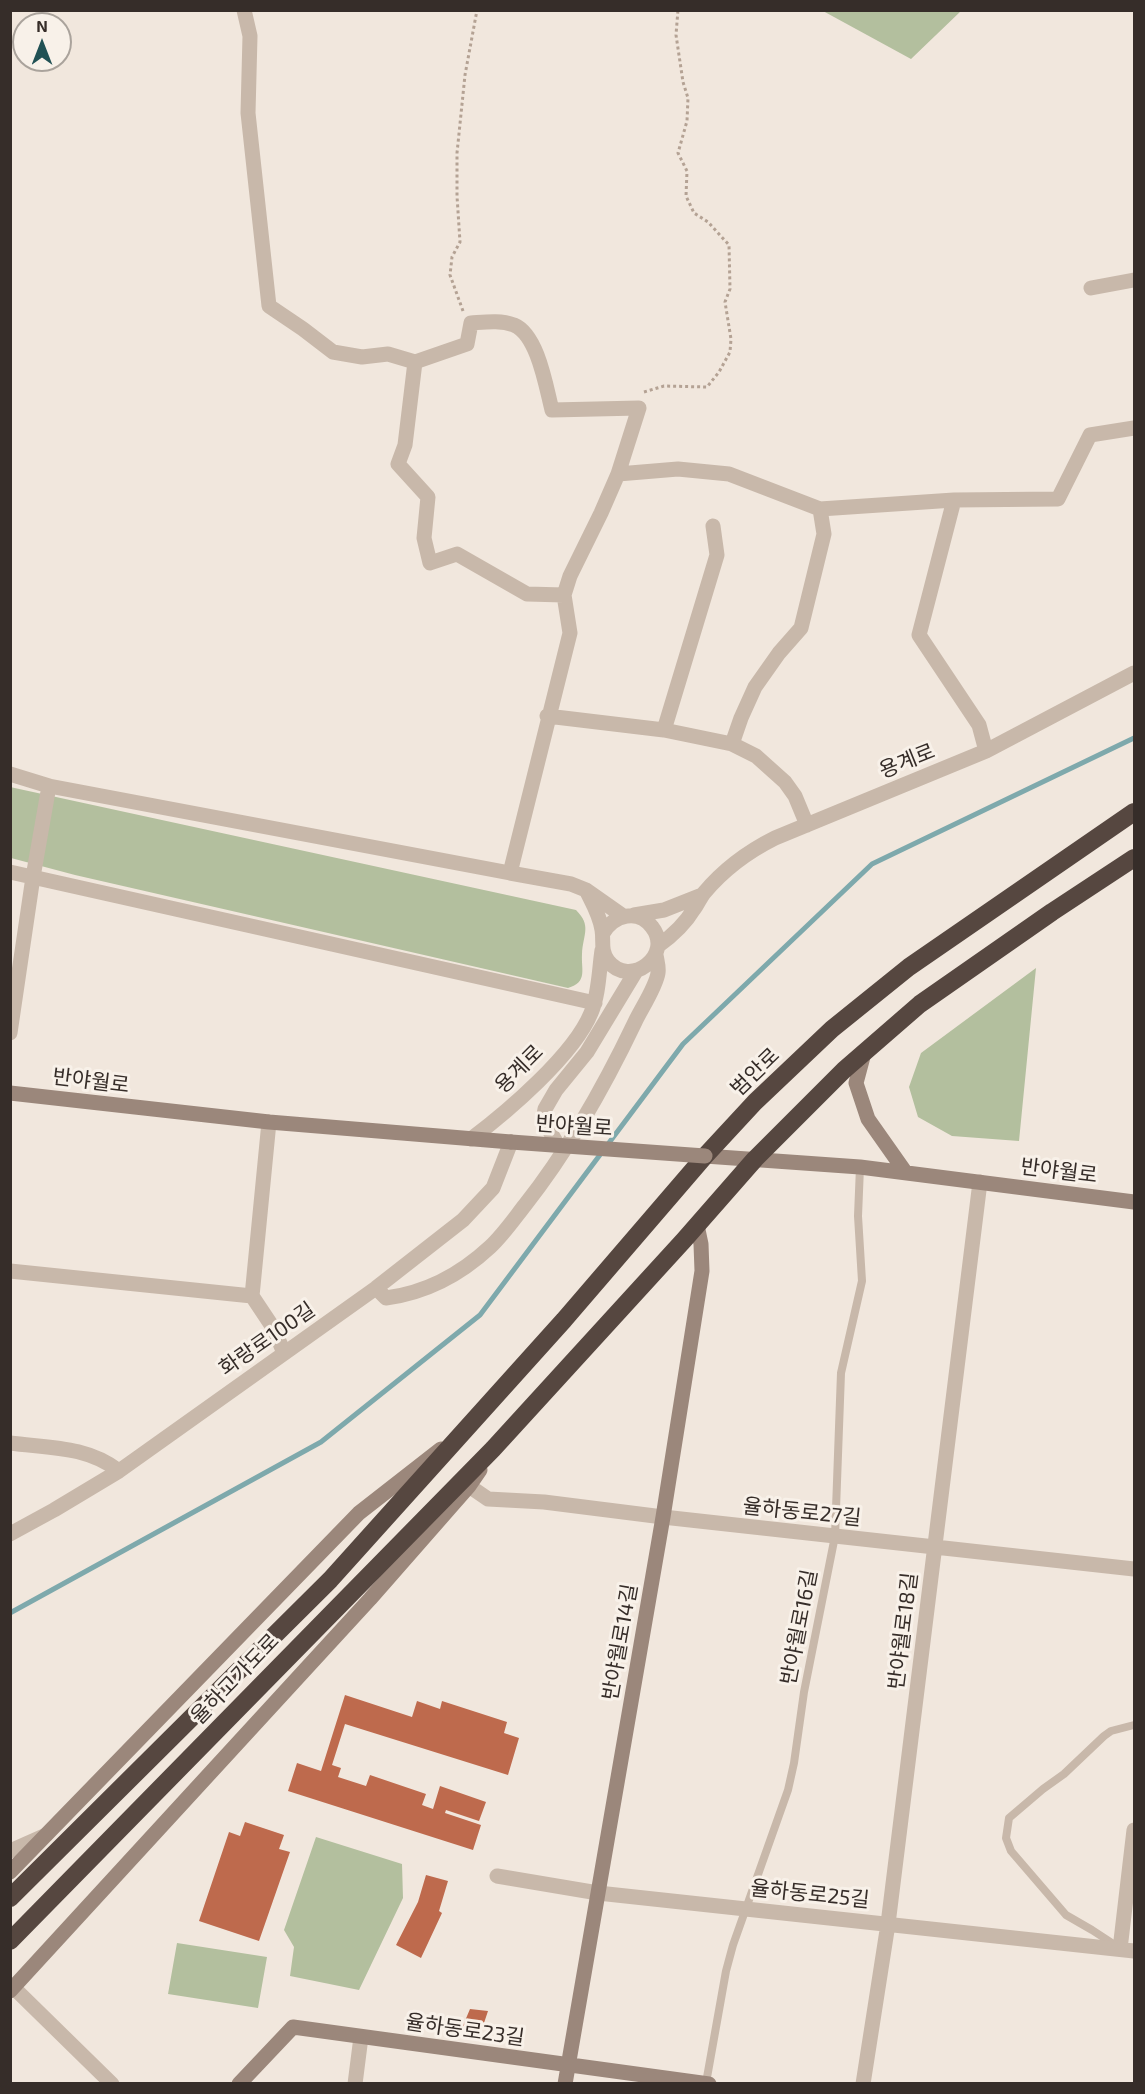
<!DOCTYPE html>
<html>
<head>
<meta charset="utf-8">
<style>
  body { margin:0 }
  #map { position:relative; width:1145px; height:2094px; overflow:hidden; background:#f1e7dd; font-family:"Exo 2",sans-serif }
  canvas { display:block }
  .frame { position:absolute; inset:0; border:12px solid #362d29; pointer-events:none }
  .north { position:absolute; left:12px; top:12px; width:60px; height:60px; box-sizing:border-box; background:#f8f1e9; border:2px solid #aaa39c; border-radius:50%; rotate:0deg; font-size:16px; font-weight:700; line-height:24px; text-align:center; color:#362d29 }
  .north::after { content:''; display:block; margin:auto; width:21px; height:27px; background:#215154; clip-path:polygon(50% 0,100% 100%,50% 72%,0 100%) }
</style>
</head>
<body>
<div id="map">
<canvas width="1145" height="2094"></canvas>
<div class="frame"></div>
<div class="north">N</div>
</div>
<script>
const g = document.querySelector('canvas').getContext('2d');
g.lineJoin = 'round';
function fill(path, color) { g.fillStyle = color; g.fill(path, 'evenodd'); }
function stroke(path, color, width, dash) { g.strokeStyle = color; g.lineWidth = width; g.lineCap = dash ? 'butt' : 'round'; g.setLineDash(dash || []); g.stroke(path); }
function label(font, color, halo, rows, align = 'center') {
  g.font = font + ' "Exo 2","Noto Sans KR",sans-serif'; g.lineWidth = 6; g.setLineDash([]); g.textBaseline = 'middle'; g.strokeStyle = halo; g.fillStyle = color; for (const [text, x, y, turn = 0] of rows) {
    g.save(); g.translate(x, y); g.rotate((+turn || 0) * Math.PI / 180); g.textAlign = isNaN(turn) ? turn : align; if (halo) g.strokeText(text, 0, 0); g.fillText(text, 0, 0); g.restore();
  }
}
const green = new Path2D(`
  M823,11L961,10V11L911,59Z
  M10,787L576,910C592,926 583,934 582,954C581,970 588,982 568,988L75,875L11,858Z
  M1036,968L1019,1141L952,1136L918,1117L909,1087L921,1053Z
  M316,1837L402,1864L403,1898L359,1990L290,1976L294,1947L284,1930Z
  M177,1943L267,1957L258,2008L168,1994Z`);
const stream = new Path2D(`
  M10,1613L321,1442L480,1315L683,1044L872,864L1134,738`);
const building = new Path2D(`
  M345,1695L412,1717L417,1701L440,1709L442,1701L507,1722L504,1733L519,1738L508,1775L345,1724L332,1765L341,1768L338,1777L366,1786L370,1775L426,1794L422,1805L433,1809L440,1786L486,1802L479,1821L446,1810L445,1813L481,1825L473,1850L288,1791L297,1763L321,1771Z
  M245,1822L284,1835L279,1849L290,1852L259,1941L199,1921L229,1832L240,1836Z
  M426,1875L448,1881L439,1911L442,1913L421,1958L396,1945L418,1902Z
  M470,2009L488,2011L479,2038L459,2035Z`);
const path = new Path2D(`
  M463,311L450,275L452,257L460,242L457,196V153L465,75L477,10
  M644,392L664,386L707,387L719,372L730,352L731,339L725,302L730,289L729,245L708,222L694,213L686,196L687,171L678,153L687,121L688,98L683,82L676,35L678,10`);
const lane = new Path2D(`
  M1115,1945L1092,1930L1066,1915L1011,1851L1006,1838L1009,1818L1043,1789L1064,1774L1104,1736L1111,1731L1134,1725
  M706,2083L726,1971L733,1945L788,1790L794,1763L804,1692L835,1536L841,1373L862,1281L858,1216L860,1167`);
const street = new Path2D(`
  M244,10L250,36L248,113L269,306L303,329L333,352L362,357L388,354L415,362L467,344L471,323C486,322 500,320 514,325C538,335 546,387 552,410L639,408L618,474L601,513L570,576L564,595L570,633L510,873L571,884L586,890L623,916
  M1091,288L1134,280
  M415,362L405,445L398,464L428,497L424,538L430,563L457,554L527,594L564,595
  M618,474L678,469L729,474L820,509
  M954,500L919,635L979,725L986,751
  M547,716L664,730L732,744L756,756L785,782L795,796L807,825
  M664,730L717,555L713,526
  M732,744L741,718L755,687L779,653L801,628L824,534L820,509L954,500L1058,499L1090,435L1134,428
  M10,774L49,786L33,877L10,1033
  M49,786L510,873
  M10,872L595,1003
  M587,892C593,904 600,916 602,930C604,941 600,950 608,961C630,989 674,955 652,927C638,908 614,915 603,933
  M634,915L664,910L702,895
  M658,946C672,936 685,924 694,909C698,904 700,898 704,893C724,869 747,852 775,838L986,751L1134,673
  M269,1122L252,1296L274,1329L284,1353
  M471,1139C507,1112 574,1055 591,1013C599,994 599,970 602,950
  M558,1145L543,1120L545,1109L556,1090L587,1052L636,971
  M10,1271L252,1296
  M376,1288L386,1298C425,1293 461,1274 490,1247C503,1235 514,1219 525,1205C570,1148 604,1087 635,1022C641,1009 656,987 658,973C659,967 657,961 656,955
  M10,1443C49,1448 87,1446 119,1471
  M469,1486L488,1499L544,1502L663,1517L1134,1569
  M10,1534L54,1510L119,1471L376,1288L463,1220L493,1188L511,1142
  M10,1851L46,1835
  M497,1876L598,1893L1134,1951
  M1120,1949L1134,1830
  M14,1988L112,2084
  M355,2084L361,2037
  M863,2084L888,1924L980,1182`);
const secondary = new Path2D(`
  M864,1053L856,1083L868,1119L906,1173
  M10,1093L269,1122L511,1142
  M705,1156L860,1167L1134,1202
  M10,1872L359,1513L441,1449
  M10,1991L370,1599L469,1486L480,1470
  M239,2084L293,2027L709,2084
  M565,2084L663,1517L702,1271L701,1244L697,1225`);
const highway = new Path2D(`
  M10,1898L330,1580L564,1320L705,1156L755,1102L832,1029L909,967L1134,812
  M10,1941L493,1449L684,1240L755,1159L844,1070L920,1004L1052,912L1134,858`);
const secondaryBridge = new Path2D(`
  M511,1142L705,1156`);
const streetNames = [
  ["용계로",907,761,-22],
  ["용계로",519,1069,-45],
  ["범안로",755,1072,-44],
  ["반야월로",91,1081,7],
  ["반야월로",574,1126,4],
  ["반야월로",1059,1171,7],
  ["화랑로100길",267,1339,-35],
  ["율하동로27길",802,1512,6],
  ["반야월로16길",799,1627,-79],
  ["반야월로18길",903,1631,-83],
  ["반야월로14길",620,1642,-80],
  ["율하고가도로",235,1679,-46],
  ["율하동로25길",810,1894,6],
  ["율하동로23길",465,2030,8]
];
fill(green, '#b3bf9e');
stroke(stream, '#7ea9ac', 5);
fill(building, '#be6a4d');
stroke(path, '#b4a294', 3, [3, 3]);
stroke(lane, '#c8b8aa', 8);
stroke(street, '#c8b8aa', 15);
stroke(secondary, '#9b877b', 15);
stroke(highway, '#564740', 18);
stroke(secondaryBridge, '#9b877b', 15);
label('21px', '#362d29', '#f8f1e9', streetNames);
</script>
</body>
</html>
